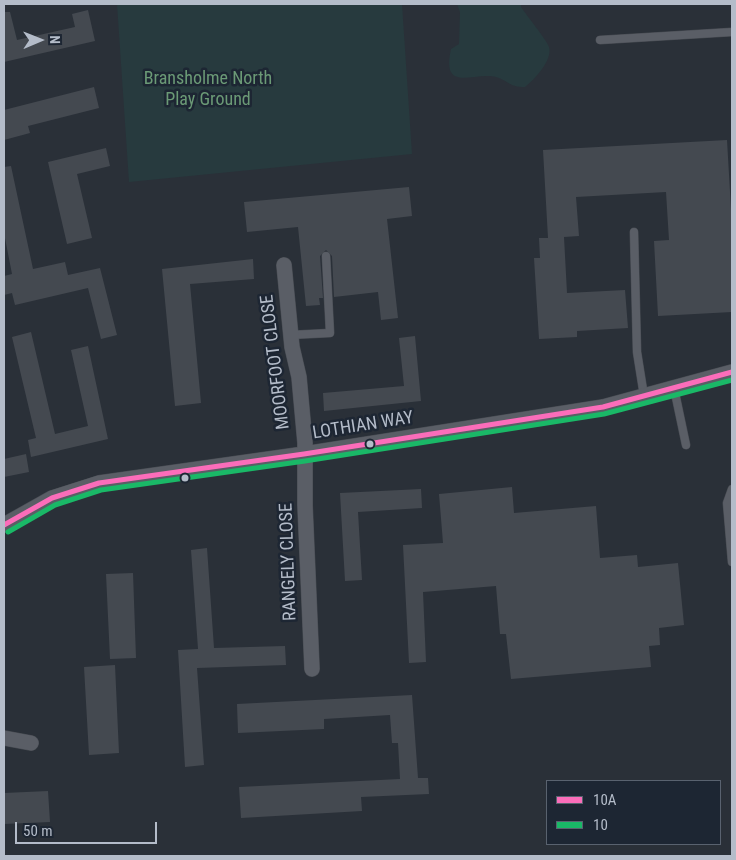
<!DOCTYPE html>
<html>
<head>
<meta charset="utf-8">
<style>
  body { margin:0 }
  #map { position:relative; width:736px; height:860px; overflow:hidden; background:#2a3038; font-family:"Roboto Condensed",sans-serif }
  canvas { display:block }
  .frame { position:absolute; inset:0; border:5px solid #b4bcc9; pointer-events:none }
  .legend { position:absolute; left:546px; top:780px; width:175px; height:65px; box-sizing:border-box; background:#1d2633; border:1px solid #59626f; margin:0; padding:6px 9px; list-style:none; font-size:15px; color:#b4bcc9 }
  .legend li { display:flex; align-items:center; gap:10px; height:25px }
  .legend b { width:25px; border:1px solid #59626f }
  .north { position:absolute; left:15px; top:15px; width:50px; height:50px; -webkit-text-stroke:4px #1d2633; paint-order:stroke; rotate:89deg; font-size:14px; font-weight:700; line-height:20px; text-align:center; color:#b4bcc9 }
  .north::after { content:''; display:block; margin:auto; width:18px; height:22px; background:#b4bcc9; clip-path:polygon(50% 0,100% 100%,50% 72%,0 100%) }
  .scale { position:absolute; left:15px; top:822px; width:142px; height:22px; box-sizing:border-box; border:2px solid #b4bcc9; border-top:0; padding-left:6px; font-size:15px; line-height:18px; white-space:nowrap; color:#b4bcc9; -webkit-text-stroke:4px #1d2633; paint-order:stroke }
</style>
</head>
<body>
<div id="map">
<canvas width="736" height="860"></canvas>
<div class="frame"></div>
<ul class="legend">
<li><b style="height:6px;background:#fb6dba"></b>10A</li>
<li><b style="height:6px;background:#1ab867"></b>10</li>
</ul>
<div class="north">N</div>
<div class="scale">50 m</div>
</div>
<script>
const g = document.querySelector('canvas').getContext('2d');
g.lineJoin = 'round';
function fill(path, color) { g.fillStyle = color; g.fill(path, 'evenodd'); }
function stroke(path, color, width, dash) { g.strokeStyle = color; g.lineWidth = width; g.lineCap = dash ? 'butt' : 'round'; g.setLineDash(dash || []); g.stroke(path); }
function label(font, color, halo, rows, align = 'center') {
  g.font = font + ' "Roboto Condensed",sans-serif'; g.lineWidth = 5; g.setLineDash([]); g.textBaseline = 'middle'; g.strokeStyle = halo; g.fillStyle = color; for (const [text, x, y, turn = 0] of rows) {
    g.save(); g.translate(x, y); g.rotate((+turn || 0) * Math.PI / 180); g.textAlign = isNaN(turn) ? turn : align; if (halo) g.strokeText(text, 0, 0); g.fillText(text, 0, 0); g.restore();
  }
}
const green = new Path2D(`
  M117,4H402L412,154L129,182Z
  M457,4H521V7C527,16 546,39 549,47C553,60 534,80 525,87C509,87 509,81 496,77C474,71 441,94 451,49L459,44L460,12Z`);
const building = new Path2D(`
  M88,10L95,41L4,62V12H10L17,40L75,27L72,14Z
  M94,87L99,108L28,126L30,133L4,140V110Z
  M727,140L732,226V312L658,316L654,241L669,240L666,192L576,197L579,236L564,237L567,293L625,290L628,328L577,331V337L539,339L534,258H540L539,238H548L543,150Z
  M106,148L110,166L77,174L92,238L67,244L48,162Z
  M11,166L33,269L65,262L68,275L100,268L117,335L101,339L88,288L15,305L12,293L4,295V276L12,274L4,233V167Z
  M409,187L412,216L387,219L398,318L381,320L378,292L334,297L332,256L326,250L320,256L323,298H319L320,305L306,306L298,227L247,232L244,202Z
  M253,259L254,279L190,284L201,403L175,406L162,269Z
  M31,332L55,434L88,426L71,350L88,346L108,439L31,457L28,440L36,438L12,337Z
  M415,336L421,401L324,411L323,393L404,386L399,338Z
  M26,454L29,472L4,477V459Z
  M512,487L514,513L596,506L600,558L637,555L638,567L678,563L684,625L659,628L660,645L649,646L651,667L511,679L506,634H500L496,586L423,592L426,662L409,663L403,545L443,543L439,494Z
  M421,489L422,508L358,512L362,580L345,581L340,493Z
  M207,548L214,648L285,646L286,665L197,668L204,765L185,767L178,650L198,649L191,550Z
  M133,573L136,658L110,659L106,574Z
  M115,665L119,753L89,755L84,667Z
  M412,695L418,778H428L429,794L361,797L362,811L241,818L239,787L400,779L398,743H392L390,715L324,719V729L238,733L237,704Z
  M48,791L50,822L4,824V793Z`);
const service = new Path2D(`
  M600,40L732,32
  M634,232L637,352L644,396
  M290,335L330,333L326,256
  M674,388L686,445
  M732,489L727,503L732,562`);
const minor = new Path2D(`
  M284,265L292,347L299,377L305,443V505L312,669
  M4,525L52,498L99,483L304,454L603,407L732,372
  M4,738L31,743`);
const bus1 = new Path2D(`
  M4,525L52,498L99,483L304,454L603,407L732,372`);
const bus2 = new Path2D(`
  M8,532L55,505L101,490L305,461L604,414L732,380`);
const markers = [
  [370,444,4.5,"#b4bcc9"],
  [185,478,4.5,"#b4bcc9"]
];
const parkNames = [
  ["Bransholme North",208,79],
  ["Play Ground",208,100]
];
const streetNames = [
  ["MOORFOOT CLOSE",276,362,-97],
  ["LOTHIAN WAY",363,426,-9],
  ["RANGELY CLOSE",289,562,-92]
];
fill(green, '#273a3e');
fill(building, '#444950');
stroke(service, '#484c53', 9);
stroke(minor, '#484c53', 16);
stroke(service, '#5a5e66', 8);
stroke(minor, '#5a5e66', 15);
stroke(bus1, '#fb6dba', 5);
stroke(bus2, '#1ab867', 5);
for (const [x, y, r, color] of markers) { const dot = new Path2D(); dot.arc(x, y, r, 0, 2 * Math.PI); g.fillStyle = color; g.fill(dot); stroke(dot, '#1d2633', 2); }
label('18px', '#6b9a76', '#1d2633', parkNames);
label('18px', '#b4bcc9', '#1d2633', streetNames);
</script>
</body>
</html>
